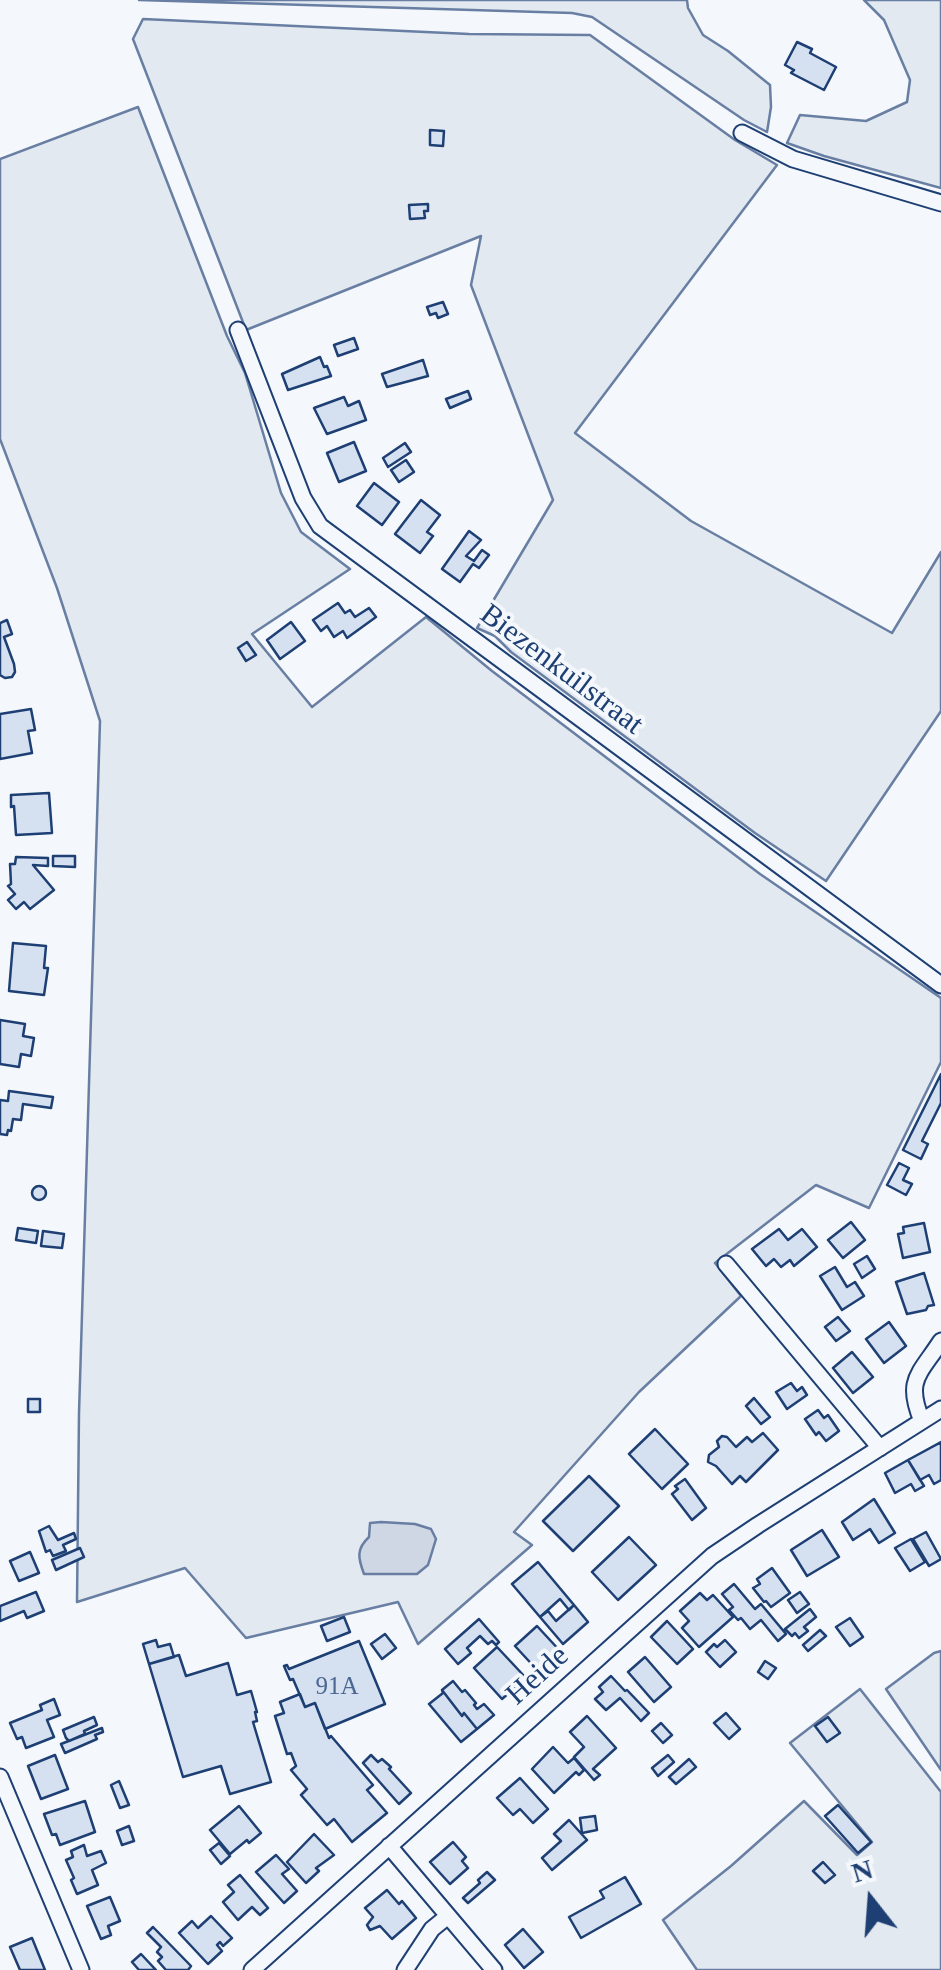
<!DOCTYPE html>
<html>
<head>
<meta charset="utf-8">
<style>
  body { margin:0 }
  #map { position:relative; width:941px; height:1970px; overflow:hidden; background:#f4f7fb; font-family:"Times New Roman",serif }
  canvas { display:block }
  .north { position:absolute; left:821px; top:1850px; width:100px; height:100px; -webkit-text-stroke:8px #f4f7fb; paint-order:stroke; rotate:343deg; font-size:28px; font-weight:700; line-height:40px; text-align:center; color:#1d3f73 }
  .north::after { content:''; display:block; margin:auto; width:35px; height:45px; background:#1d3f73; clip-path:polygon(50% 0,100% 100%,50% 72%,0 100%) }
</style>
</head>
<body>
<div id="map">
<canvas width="941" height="1970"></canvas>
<div class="north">N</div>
</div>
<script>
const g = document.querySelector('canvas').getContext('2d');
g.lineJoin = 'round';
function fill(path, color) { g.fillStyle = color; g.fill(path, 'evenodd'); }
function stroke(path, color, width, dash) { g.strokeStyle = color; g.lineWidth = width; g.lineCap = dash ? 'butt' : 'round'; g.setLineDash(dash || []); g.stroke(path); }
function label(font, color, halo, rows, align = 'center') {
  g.font = font + ' "Times New Roman",serif'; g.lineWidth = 8; g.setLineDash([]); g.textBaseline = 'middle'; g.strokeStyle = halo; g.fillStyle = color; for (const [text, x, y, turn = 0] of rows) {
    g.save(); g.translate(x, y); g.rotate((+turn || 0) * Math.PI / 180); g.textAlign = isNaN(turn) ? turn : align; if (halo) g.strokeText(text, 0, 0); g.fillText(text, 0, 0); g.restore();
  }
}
const green = new Path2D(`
  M139,0H687L688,8L703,35L728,51L770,85L771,107L767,132L744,120L592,17L572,13Z
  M864,0H941V188L824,156L787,143L800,115L866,121L907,102L910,80L884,20Z
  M143,19L469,34L590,35L735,140L777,165L575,433L691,521L892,633L941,552V711L826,881L755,833L511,652L495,636L477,628L553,500L471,285L481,236L246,330L133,39Z
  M138,107L227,336L245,373L281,493L301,532L350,569L252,634L312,707L426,617L492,671L760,874L941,998V1062L869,1208L816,1185L715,1263L741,1296L639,1392L514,1532L532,1545L418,1644L398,1602L246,1638L185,1568L77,1602L79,1413L100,721L57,588L0,439V159Z
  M941,1651V1770L886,1689L934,1653Z
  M860,1689L941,1792V1970H697L663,1920L731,1866L804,1801L857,1855L872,1842L790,1743Z`);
const water = new Path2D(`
  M381,1522L415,1524L431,1529L436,1539L428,1565L417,1574H364C358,1558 356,1549 369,1537L370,1523Z`);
const building = new Path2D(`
  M797,42L812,49L810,53L836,67L824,90L791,73L794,70L785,65Z
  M430,130L444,131L443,146L430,145Z
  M428,204V211H424L425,218L410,219L409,205Z
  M443,302L448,314L438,318L436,313L430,315L427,307Z
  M354,338L358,349L338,356L334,345Z
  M320,357L324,367L327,366L331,376L288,390L282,374Z
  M423,360L428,376L387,387L382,374Z
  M468,391L471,399L450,408L446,399Z
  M344,397L348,406L359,401L366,420L327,434L314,408Z
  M354,442L366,471L339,482L327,453Z
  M405,443L411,452L388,467L383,458Z
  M406,460L414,472L399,482L391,470Z
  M374,483L399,502L382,525L357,506Z
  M421,500L440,515L427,532L433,536L420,553L395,534Z
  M469,531L481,540L466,556L474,561L482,550L489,555L479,568L473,564L460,582L442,569Z
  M338,603L345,613L350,610L355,617L369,608L376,617L347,638L343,631L334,637L327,626L321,631L313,620Z
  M7,620L12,634L4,637L14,664L15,672L12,677L5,678L0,675V623Z
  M291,622L305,641L280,659L267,640Z
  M247,642L256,655L246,661L238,648Z
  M31,709L35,730L28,731L32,753L0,759V714Z
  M49,793L52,833L16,835L14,806L11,807V795Z
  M53,856H75V867L53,866Z
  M16,857L48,858V866L33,865L54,890L30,909L24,902L16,909L8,900L15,894L8,886L11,884L10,864H15Z
  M13,943L46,946L44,968H48L44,995L9,991Z
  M0,1020L25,1024L23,1036L34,1038L31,1056L21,1054L19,1067L0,1064Z
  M941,1074V1103L922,1141L928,1144L921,1159L903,1150Z
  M9,1091L53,1097L51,1108L23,1104L21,1120L13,1119L11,1131L8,1130L7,1135L0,1134V1100L8,1101Z
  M899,1163L909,1168L903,1180L912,1184L906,1195L887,1185Z
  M32 1193a7 7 0 1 1 14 0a7 7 0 1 1-14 0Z
  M851,1222L865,1240L843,1258L828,1240Z
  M924,1223L930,1252L903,1258L898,1234L904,1233L903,1227Z
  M18,1228L38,1231L36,1243L16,1240Z
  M779,1229L788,1240L802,1229L817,1247L794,1266L790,1260L781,1267L774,1259L766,1266L752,1249Z
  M43,1231L64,1234L62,1248L41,1246Z
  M867,1256L875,1269L862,1278L854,1264Z
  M835,1267L847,1287L855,1282L864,1296L842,1310L820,1276Z
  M924,1273L934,1305L928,1306L926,1310L907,1314L896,1282Z
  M838,1317L850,1331L836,1341L825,1327Z
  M889,1322L906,1346L884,1363L866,1339Z
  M852,1352L873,1377L853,1393L833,1368Z
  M791,1383L797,1391L802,1387L807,1395L787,1409L776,1392Z
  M754,1398L770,1417L761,1424L746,1406Z
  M28,1399H40V1412H28Z
  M818,1410L824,1418L828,1415L839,1431L826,1441L819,1432L816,1435L805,1419Z
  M655,1429L688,1464L662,1489L629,1454Z
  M763,1433L778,1450L746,1482L740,1476L732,1484L716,1466L708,1462L709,1455L719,1447L717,1441L722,1436L727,1437L736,1447L747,1437L752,1442Z
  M941,1442V1480L934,1484L929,1475L920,1480L908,1460Z
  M908,1460L924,1486L915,1491L911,1484L895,1493L885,1473Z
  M589,1476L619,1506L573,1551L543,1521Z
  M685,1479L706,1508L692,1520L672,1494L678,1489L675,1486Z
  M874,1499L895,1533L879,1543L870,1529L853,1540L842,1522Z
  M49,1526L58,1540L74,1533L76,1539L63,1545L66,1551L53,1556L50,1550L46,1552L39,1531Z
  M822,1530L839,1557L807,1576L791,1550Z
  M926,1532L941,1559L929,1566L913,1539Z
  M629,1537L656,1565L618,1600L592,1572Z
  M911,1539L925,1562L910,1571L895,1548Z
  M80,1548L84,1557L56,1570L52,1560Z
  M30,1552L39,1573L19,1581L10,1561Z
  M538,1562L574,1605L569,1610L560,1599L540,1617L512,1584Z
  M772,1568L790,1593L771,1607L766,1601L764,1602L753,1588L760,1584L757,1579Z
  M734,1584L755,1609L761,1604L786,1634L778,1641L761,1620L750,1629L741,1618L738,1620L729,1610L733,1607L722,1594Z
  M36,1592L44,1611L27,1618L24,1611L0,1621V1606Z
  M800,1592L809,1604L797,1613L788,1600Z
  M700,1593L707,1600L713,1595L733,1617L699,1647L682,1628L689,1621L680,1611Z
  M574,1605L588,1622L563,1644L540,1617L548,1611L556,1621Z
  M810,1609L816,1617L804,1627L808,1631L799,1638L795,1633L792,1636L785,1629Z
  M344,1617L350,1632L327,1641L321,1626Z
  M850,1618L863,1637L850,1646L836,1627Z
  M479,1619L499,1642L496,1645L492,1641L488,1644L480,1636L467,1648L471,1653L458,1664L445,1649Z
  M667,1621L693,1649L677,1664L651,1637Z
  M537,1626L561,1652L539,1672L515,1646Z
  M820,1630L826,1636L808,1651L803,1645Z
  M385,1634L396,1648L382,1659L371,1644Z
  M156,1640L158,1647L170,1644L174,1657L149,1664L143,1644Z
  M725,1640L736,1652L720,1667L706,1652L714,1644L717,1647Z
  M359,1641L385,1704L325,1729L315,1703L305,1707L293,1679L290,1680L284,1666L287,1665L289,1669Z
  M497,1647L526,1678L502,1699L474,1668Z
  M179,1655L186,1676L228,1663L237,1695L251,1691L257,1712H255L257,1721L253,1722L271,1782L230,1794L221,1766L183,1777L149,1664Z
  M645,1657L671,1687L654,1702L628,1672Z
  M765,1661L776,1668L768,1679L758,1672Z
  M611,1676L625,1691L627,1690L649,1713L641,1721L620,1698L606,1710L595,1699L603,1692L599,1687Z
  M453,1681L462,1692L465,1690L476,1703L474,1705L477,1709L484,1704L494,1715L477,1729L464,1713L462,1716L442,1690Z
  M442,1690L462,1716L464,1713L477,1729L461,1742L429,1704L443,1693Z
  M300,1694L305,1707L315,1703L329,1738L331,1736L373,1785L367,1790L387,1813L352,1842L334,1819L327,1825L301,1795L307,1789L291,1770L296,1766L291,1753L287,1754L275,1716L284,1713L280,1702Z
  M54,1699L60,1715L47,1720L54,1737L26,1748L22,1737L17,1739L10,1723L42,1710L40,1705Z
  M726,1713L740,1729L729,1739L714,1723Z
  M587,1716L616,1748L593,1769L600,1775L594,1780L574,1757L584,1747L570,1732Z
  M94,1717L97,1725L84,1731L85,1734L69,1741L66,1738L63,1730Z
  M828,1717L840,1733L827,1742L815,1726Z
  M661,1723L672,1735L663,1743L652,1731Z
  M102,1728L103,1732L95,1735L97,1739L65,1753L61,1744Z
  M553,1747L568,1763L574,1758L584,1770L579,1775L576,1772L554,1793L532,1769Z
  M55,1755L68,1789L41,1799L28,1766Z
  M371,1755L378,1762L382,1759L391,1767L389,1769L411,1793L399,1804L363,1763Z
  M668,1755L674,1762L658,1776L652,1768Z
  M689,1759L696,1767L676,1784L669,1777Z
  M520,1778L548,1809L533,1823L520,1809L513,1815L497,1798Z
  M119,1781L129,1805L120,1808L111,1785Z
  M85,1801L95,1832L60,1845L56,1834L52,1835L44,1814Z
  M838,1805L871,1842L858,1853L825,1816Z
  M239,1806L261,1833L249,1843L247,1840L230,1854L210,1830Z
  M595,1816L597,1830L582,1833L580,1818Z
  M569,1820L587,1840L552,1870L542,1858L561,1841L554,1834Z
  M129,1826L134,1841L122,1845L117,1831Z
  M314,1834L334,1855L316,1868L319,1871L306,1883L287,1862Z
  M453,1842L466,1857L462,1861L468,1868L450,1884L430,1862Z
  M219,1843L230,1856L221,1864L210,1850Z
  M84,1845L87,1856L101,1851L106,1863L92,1870L98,1885L77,1894L71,1880L74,1878L66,1860L73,1857L71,1851Z
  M276,1855L289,1869L282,1874L297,1891L284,1903L256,1872Z
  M823,1862L835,1875L825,1883L813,1871Z
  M487,1872L495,1880L468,1903L463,1898L480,1883L478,1880Z
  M240,1875L268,1908L260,1915L252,1907L238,1920L223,1902L234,1892L228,1885Z
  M625,1877L641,1904L581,1938L569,1917L604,1898L600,1891Z
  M387,1890L399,1904L402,1901L416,1918L392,1939L380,1926L370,1930L367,1925L373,1917L365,1908Z
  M110,1897L120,1921L108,1926L111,1935L101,1939L87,1906Z
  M211,1916L232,1938L223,1946L220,1942L217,1945L222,1951L208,1964L179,1933L192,1921L198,1928Z
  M153,1927L191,1966L188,1970H166L158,1961L162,1957L157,1952L161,1947L147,1933Z
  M523,1929L543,1952L524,1968L505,1945Z
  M32,1938L45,1970H20L10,1947Z
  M141,1954L156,1970H139L132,1962Z`);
const minor = new Path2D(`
  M742,133L793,159L941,203
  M238,330L303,498L320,526L941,985
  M726,1264L880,1448
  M922,1421C905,1380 919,1375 941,1341
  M0,1777L81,1970
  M389,1846L494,1970
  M252,1970L712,1556L758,1525L941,1409
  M405,1970L432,1929L448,1916`);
const numberNames = [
  ["91A",337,1687]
];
const streetNames = [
  ["Biezenkuilstraat",561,670,37],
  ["Heide",538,1676,-42]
];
fill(green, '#e3e9f0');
stroke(green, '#687fa3', 2.5);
fill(water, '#cfd7e4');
stroke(water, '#687fa3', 2.5);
fill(building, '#d5e0f0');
stroke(building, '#1d3f73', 2.5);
stroke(minor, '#1d3f73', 19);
stroke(minor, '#f4f7fb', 15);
label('25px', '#4b6792', null, numberNames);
label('30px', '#1d3f73', '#f4f7fb', streetNames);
</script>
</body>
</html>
